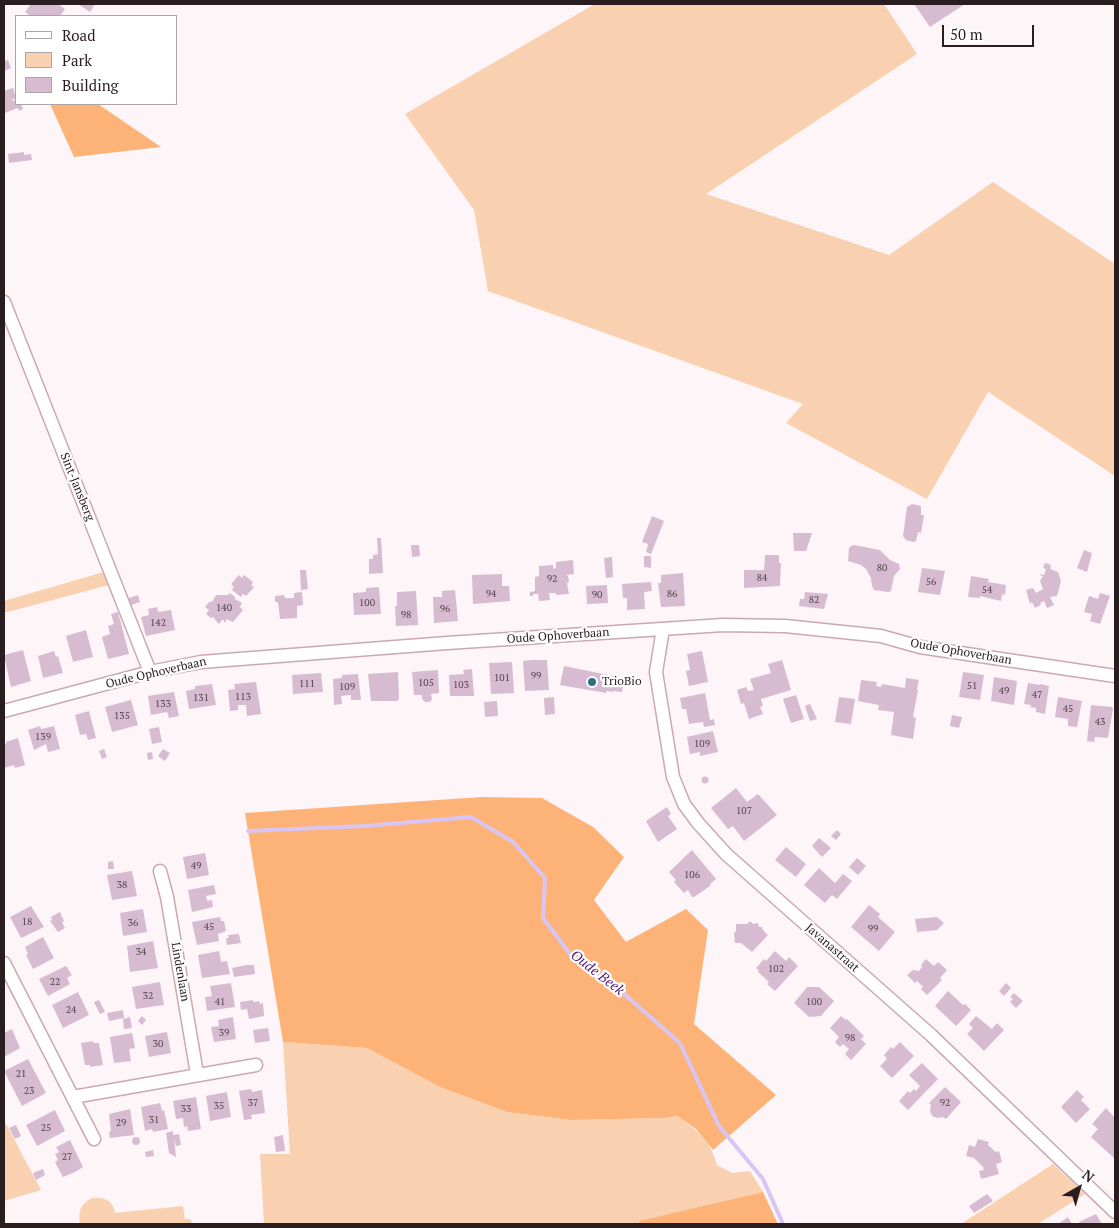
<!DOCTYPE html>
<html>
<head>
<meta charset="utf-8">
<style>
  body { margin:0 }
  #map { position:relative; width:1119px; height:1228px; overflow:hidden; background:#fdf5f7; font-family:"PT Serif",serif }
  canvas { display:block }
  .frame { position:absolute; inset:0; border:5px solid #2a1d20; pointer-events:none }
  .legend { position:absolute; left:15px; top:15px; width:162px; height:90px; box-sizing:border-box; background:#fff; border:1px solid #aaa5a6; margin:0; padding:6px 9px; list-style:none; font-size:15px; color:#2a1d20 }
  .legend li { display:flex; align-items:center; gap:10px; height:25px }
  .legend b { width:25px; border:1px solid #aaa5a6 }
  .north { position:absolute; left:1054px; top:1163px; width:50px; height:50px; -webkit-text-stroke:4px #fff; paint-order:stroke; rotate:38deg; font-size:14px; font-weight:700; line-height:20px; text-align:center; color:#2a1d20 }
  .north::after { content:''; display:block; margin:auto; width:18px; height:22px; background:#2a1d20; clip-path:polygon(50% 0,100% 100%,50% 72%,0 100%) }
  .scale { position:absolute; left:942px; top:25px; width:92px; height:22px; box-sizing:border-box; border:2px solid #2a1d20; border-top:0; padding-left:6px; font-size:15px; line-height:18px; white-space:nowrap; color:#2a1d20; -webkit-text-stroke:4px #fff; paint-order:stroke }
</style>
</head>
<body>
<div id="map">
<canvas width="1119" height="1228"></canvas>
<div class="frame"></div>
<ul class="legend">
<li><b style="height:6px;background:#fff"></b>Road</li>
<li><b style="height:14px;background:#f9d0b0"></b>Park</li>
<li><b style="height:14px;background:#d7bbd1"></b>Building</li>
</ul>
<div class="north">N</div>
<div class="scale">50 m</div>
</div>
<script>
const g = document.querySelector('canvas').getContext('2d');
g.lineJoin = 'round';
function fill(path, color) { g.fillStyle = color; g.fill(path, 'evenodd'); }
function stroke(path, color, width, dash) { g.strokeStyle = color; g.lineWidth = width; g.lineCap = dash ? 'butt' : 'round'; g.setLineDash(dash || []); g.stroke(path); }
function label(font, color, halo, rows, align = 'center') {
  g.font = font + ' "PT Serif",serif'; g.lineWidth = 4.5; g.setLineDash([]); g.textBaseline = 'middle'; g.strokeStyle = halo; g.fillStyle = color; for (const [text, x, y, turn = 0] of rows) {
    g.save(); g.translate(x, y); g.rotate((+turn || 0) * Math.PI / 180); g.textAlign = isNaN(turn) ? turn : align; if (halo) g.strokeText(text, 0, 0); g.fillText(text, 0, 0); g.restore();
  }
}
const green = new Path2D(`
  M595,4H884L917,54L706,194L889,255L993,182L1115,264V476L988,392L927,499L786,423L803,404L488,291L474,210L405,114Z
  M104,572L109,585L4,613V601Z
  M283,1042L367,1048L440,1087L507,1112L571,1120L665,1118L677,1116C698,1131 710,1140 717,1165L732,1173L750,1171L763,1192L640,1221V1224H264L260,1154H290Z
  M4,1120L41,1190L4,1201Z
  M1053,1164L1085,1194L1038,1224H961Z
  M92,1198C104,1197 113,1200 115,1213L183,1206L185,1219H190L193,1224H80C78,1212 80,1204 92,1198Z`);
const forest = new Path2D(`
  M50,104H98L161,147L74,157Z
  M482,797L542,798L593,827L624,857L594,900L626,942L686,909L708,930L694,1024L776,1095L713,1150L696,1129L677,1116L665,1118L571,1120L507,1112L440,1087L367,1048L283,1042L245,813Z
  M763,1192L778,1224H640L639,1221Z`);
const stream = new Path2D(`
  M248,831L365,826L471,817L513,842L545,878L543,918L570,954L615,986L680,1043L719,1126L763,1179L783,1224`);
const building = new Path2D(`
  M31,4H58L65,9L60,16H31L25,12Z
  M78,4H95L90,12Z
  M914,4H965L930,27Z
  M8,60L11,68L4,71V61Z
  M13,88L16,98L12,100V101L16,100V104H21L23,109L19,111L18,108L5,113L4,104L10,102L4,104V91Z
  M24,152V155L31,154L32,160L9,163L8,154Z
  M912,504L921,506V515H924L921,533L918,532L916,541L913,542L906,540L903,536L907,507Z
  M652,516L664,521L651,554L646,552L648,544L642,542Z
  M793,533H812L806,551H794Z
  M377,538H381L383,573L369,574V559H373V555L378,554Z
  M411,545H419L420,556L412,557Z
  M854,545L880,550L890,560L899,564L900,569L894,576L891,591L888,592L874,590L872,586L871,578L866,569L861,565L848,561L849,548L851,546Z
  M1084,550L1092,553L1087,572L1077,568Z
  M765,555H779V563H781L780,586L744,588V570H764Z
  M644,556H651V568L644,567Z
  M612,557L613,577L606,578L604,558Z
  M573,560L574,574L566,575L568,576L569,582L567,583L569,594L556,595V593H549L550,600L539,601L538,594H533V596H530V592L535,591V577L539,576V566L553,565V569L556,568V562Z
  M1045,563L1051,565L1050,569L1058,572L1061,581L1057,596L1050,597L1054,605L1047,608L1044,601L1040,603L1041,605L1035,608L1032,602L1030,604L1026,590L1033,588L1036,593L1043,589L1040,581L1043,576L1040,575V574L1044,575L1046,569L1043,568Z
  M922,568L945,571L940,595L918,592Z
  M300,570H306L308,589L301,590Z
  M683,573L685,606L661,607L658,583H661V575Z
  M502,574V586H509L510,601L473,604L472,575Z
  M239,575L242,578L244,575L253,582L251,585L254,587L246,596L243,594L241,597L232,590L234,587L231,584Z
  M971,576L989,579L988,582L1006,585L1005,595L1002,594L1001,601L980,596V598L968,597Z
  M651,582L652,591L644,592L645,609L627,610V598H623L622,584Z
  M607,585L608,603L587,604L586,586Z
  M379,587L381,614L354,615L353,593L366,592V588Z
  M455,590L458,621L434,623L433,597H442V591Z
  M416,591L418,625L396,626L395,606H397V592Z
  M302,592L303,605L297,606V618L280,619L278,602H275V596L284,595L285,598H294V593Z
  M805,592L828,594L824,609L799,606L800,599H804Z
  M230,593L235,597V599L242,603L240,607L243,610L233,622L226,619V622H224V620H222L219,624L213,617L211,618L206,614L209,610L205,607L209,602H212L216,595H228Z
  M1100,593L1110,596L1100,624L1090,621L1092,614L1084,612L1089,596L1098,599Z
  M138,595L140,602L131,605L129,598Z
  M157,607L158,612L171,610L175,630L146,636L141,617L149,615L148,609Z
  M118,612L129,654L108,659L102,637L110,634L108,626L114,624L111,614Z
  M86,630L93,657L73,662L66,636Z
  M23,650L31,681L11,687L4,655Z
  M54,651L56,657L58,656L63,673L43,678L38,656Z
  M702,651L708,682L689,686L686,671L690,670L687,654Z
  M532,660H547L549,690L525,691L523,661Z
  M782,660L791,690L761,699L763,706L760,707L763,714L749,719L744,703L741,704L737,690L746,687L748,691L754,690L750,679L771,673L768,664Z
  M512,662L514,693L491,694L489,663Z
  M564,666L624,678L622,692L613,691V692L606,691V693L560,685Z
  M472,669L474,696H450L449,675L464,674L463,670Z
  M438,670L439,693L431,694L432,699L430,702H425L422,699V695H414L412,672Z
  M398,672L399,699L397,701H371L368,674Z
  M963,672L984,675L980,700L959,697Z
  M321,673L323,692L293,694L292,675Z
  M358,674L361,700H351V695L341,696L342,704L334,705L333,679L342,678V675Z
  M994,677L1017,681L1014,705L991,701Z
  M906,678L919,680L917,689L918,690L913,717L916,718L913,739L891,735L894,712L878,710L879,705L858,701L861,680L877,682L876,686L881,687L882,684L905,688Z
  M256,682L261,714L247,716L246,705H238V710L230,711L228,690L235,689L234,684Z
  M1028,683L1040,685V684L1049,686L1045,714L1036,712V708L1030,707L1031,705L1024,704Z
  M212,684L216,705L189,709L186,691L195,689V686Z
  M174,692L179,716L169,718L167,712L151,715L148,696Z
  M705,693L710,720L714,719L715,725L704,727L703,722L689,724L686,709H682L680,698Z
  M796,695L804,719L791,723L783,699Z
  M554,697L555,714L545,715L544,698Z
  M839,697L855,699L851,724L835,722Z
  M1058,697L1082,701L1077,727L1068,726V719L1055,717Z
  M131,700L138,725L112,732L105,707Z
  M497,701L498,716L485,717L484,702Z
  M810,704L817,719L810,721L805,706Z
  M1091,705L1112,707L1113,709L1108,738L1095,737L1094,742L1087,741Z
  M89,711L96,738L88,740L86,734L80,735L75,715Z
  M952,715L962,717L959,728L950,726Z
  M40,726L41,729L54,726L60,749L48,752L46,744L34,750L28,730Z
  M159,727L162,742L152,744L149,729Z
  M713,731L718,752L700,756V752L690,754L687,737Z
  M18,738L25,765L15,768L14,765L4,768V745L6,744V742Z
  M104,749L107,757L102,759L99,751Z
  M163,749L170,753L165,761L158,756Z
  M152,752L153,759L148,760L147,753Z
  M701.5 780a3.5 3.5 0 1 1 7 0a3.5 3.5 0 1 1-7 0Z
  M736,788L747,802L758,794L777,815L744,841L733,826L728,829L711,808Z
  M667,807L671,814L668,816L677,829L658,842L646,821Z
  M837,830L841,834L836,840L831,836Z
  M819,838L831,848L822,857L812,846Z
  M786,847L806,864L796,877L775,860Z
  M692,850L716,879L710,884V886L694,897H692L688,890L684,893L674,882L676,880L669,872Z
  M205,853L209,875L187,879L183,857Z
  M857,858L866,866L858,875L849,867Z
  M113,861L114,869H108V862Z
  M819,868L835,883L843,874L852,881L837,899L832,895L825,903L804,885Z
  M132,871L137,896L112,900L107,875Z
  M214,885L216,894L206,896L207,901L212,900L213,907L192,912L188,890Z
  M869,905L880,914L878,917L895,932L879,951L851,927Z
  M31,906L44,927L21,938L10,917Z
  M143,909L147,932L123,936L120,913Z
  M60,912L64,921L62,922L65,928L58,932L50,921L52,920L51,917Z
  M220,917L221,921H224L226,931L218,934L219,941L197,945L192,922Z
  M937,917L944,923L937,930L917,932L915,919Z
  M750,921L753,924L758,923L759,927H762L763,930L768,935L752,952L741,943H735L734,933L736,931V924H747Z
  M238,934L239,935L241,943L227,945L226,938H229L228,935Z
  M43,937L54,958L33,969L26,955L28,954L25,947Z
  M153,941L158,968L130,972L127,946Z
  M219,951L221,962L227,961L230,974L202,978L198,955Z
  M775,951L786,961L789,957L798,966L775,991L767,984L769,982L758,972L759,971L756,968L764,959L766,961Z
  M926,959L934,966L938,962L947,970L940,978L942,980L927,995L921,989L924,985L922,986L917,981L915,983L907,975L913,970L919,971L922,967L921,965Z
  M247,965H254L255,974L234,977L232,968Z
  M66,966L72,975L67,978L70,984L48,996L39,979Z
  M160,982L164,1005L136,1009L132,987Z
  M231,983L235,1007L207,1011L205,997L212,996L210,986Z
  M1006,983L1011,988L1004,996L999,991Z
  M807,987H819L834,1001L821,1016L809,1017L794,1003Z
  M948,991L963,1005L965,1004L971,1010L956,1026L935,1006Z
  M78,992L89,1015L63,1028L52,1005Z
  M1014,993L1023,1001L1016,1008L1010,1002L1013,999L1010,997Z
  M99,1000L105,1012L100,1014L94,1002Z
  M253,1000V1002L259,1001L260,1004L263,1003L264,1016L249,1019L247,1009L241,1010L240,1002Z
  M123,1010L124,1018L109,1021L107,1013Z
  M142,1016L146,1020L142,1025L138,1021Z
  M841,1016L846,1020L847,1019L864,1036L861,1039L866,1044L851,1060L845,1054L849,1049L843,1044L840,1047L835,1042L839,1037L830,1028Z
  M976,1016L992,1029L997,1023L1004,1030L984,1051L967,1034L973,1028L969,1024Z
  M130,1017L132,1028L124,1029L123,1019Z
  M233,1017L236,1039L214,1042L211,1027L219,1026L218,1020Z
  M268,1028L270,1041L255,1043L253,1030Z
  M12,1029L20,1048L4,1057V1033Z
  M167,1032L171,1053L149,1057L145,1036Z
  M132,1033L135,1048L129,1049L131,1061L114,1063L110,1037Z
  M93,1041V1043H99L103,1065L90,1067V1065H85L81,1043Z
  M900,1042L914,1056L892,1078L880,1066L887,1059L884,1055L891,1047L893,1049Z
  M28,1059L46,1093L22,1106L4,1071Z
  M922,1063L938,1079L908,1110L899,1101L908,1091L910,1093L914,1089L916,1091L920,1086L909,1075Z
  M945,1087L961,1102L946,1119L943,1117L937,1118L932,1116L930,1111L931,1105L929,1103Z
  M251,1089L252,1092L262,1090L265,1113L251,1115L252,1119L244,1120L239,1091Z
  M1077,1090L1084,1097L1081,1100L1090,1109L1076,1123L1061,1107Z
  M227,1092L231,1117L210,1121L206,1096Z
  M196,1097L201,1129L188,1131L187,1126L184,1127L183,1118L176,1119L173,1101Z
  M160,1103L162,1111L164,1110L168,1129L153,1132L152,1129L145,1131L141,1107Z
  M1106,1108L1115,1118L1114,1158L1091,1137L1098,1129L1092,1124Z
  M130,1109L134,1135L110,1138L109,1132L111,1131L109,1114Z
  M55,1110L65,1131L37,1146L26,1125Z
  M16,1125L21,1136L15,1139L9,1128Z
  M173,1131V1135L179,1134L181,1145L176,1146L174,1138L176,1157L169,1153L166,1133Z
  M283,1135L285,1151L276,1152L274,1137Z
  M132 1141a4 4 0 1 1 8 0a4 4 0 1 1-8 0Z
  M978,1139L989,1142L988,1145L996,1152L999,1151L1002,1162L996,1164L999,1174L981,1179L979,1171L984,1170L983,1167L974,1158L966,1156L969,1145L975,1147Z
  M70,1140L83,1167L75,1172L63,1177L55,1162L58,1160L55,1154L59,1152L56,1147Z
  M153,1150L154,1156L146,1157L145,1152Z
  M43,1169L45,1175L36,1180L33,1173Z
  M987,1194L993,1201L974,1213L969,1206Z
  M1096,1214L1102,1224H1080L1079,1222Z
  M1068,1217L1072,1224H1058Z`);
const minor = new Path2D(`
  M4,302L150,672
  M663,629L656,672L673,777L684,804L698,823L726,854L931,1035L1115,1212
  M4,711L150,672L201,662L447,643L723,625L785,626L881,636L920,647L1115,676
  M160,871L167,897L197,1074
  M4,963L94,1139
  M73,1097L256,1065`);
const markers = [
  [592,682,5,"#2d6f81"]
];
const numberNames = [
  ["80",882,568],
  ["84",762,578],
  ["92",552,579],
  ["56",931,582],
  ["54",987,590],
  ["94",491,594],
  ["86",672,594],
  ["90",597,595],
  ["82",814,600],
  ["100",367,603],
  ["140",224,608],
  ["96",445,609],
  ["98",406,615],
  ["142",158,623],
  ["99",536,676],
  ["101",502,678],
  ["105",426,683],
  ["111",307,684],
  ["103",461,685],
  ["51",972,686],
  ["109",347,687],
  ["49",1004,691],
  ["47",1037,695],
  ["113",243,697],
  ["131",201,698],
  ["133",163,704],
  ["45",1068,709],
  ["135",122,716],
  ["43",1100,722],
  ["139",43,737],
  ["109",702,744],
  ["107",744,811],
  ["49",196,866],
  ["106",692,875],
  ["38",122,885],
  ["18",27,922],
  ["36",133,923],
  ["45",209,927],
  ["99",873,929],
  ["34",141,952],
  ["102",776,969],
  ["22",55,982],
  ["32",148,996],
  ["41",220,1002],
  ["100",814,1002],
  ["24",71,1010],
  ["39",224,1033],
  ["98",850,1038],
  ["30",158,1044],
  ["21",21,1074],
  ["23",29,1091],
  ["37",253,1103],
  ["92",945,1103],
  ["35",219,1106],
  ["33",186,1109],
  ["31",154,1120],
  ["29",121,1123],
  ["25",46,1128],
  ["27",67,1157]
];
const streetNames = [
  ["Sint-Jansberg",77,487,68],
  ["Oude Ophoverbaan",558,636,-4],
  ["Oude Ophoverbaan",961,652,10],
  ["Oude Ophoverbaan",156,673,-13],
  ["Javanastraat",832,948,41],
  ["Lindenlaan",180,972,80]
];
const poiNames = [
  ["TrioBio",602,682]
];
const waterNames = [
  ["Oude Beek",597,973,38]
];
fill(green, '#f9d0b0');
fill(forest, '#fdb378');
stroke(stream, '#d9c5f4', 4);
fill(building, '#d7bbd1');
stroke(minor, '#cca8b1', 15);
stroke(minor, '#fff', 12);
for (const [x, y, r, color] of markers) { const dot = new Path2D(); dot.arc(x, y, r, 0, 2 * Math.PI); g.fillStyle = color; g.fill(dot); stroke(dot, '#fff', 2); }
label('10px', '#55444c', null, numberNames);
label('12px', '#2a1d20', '#fff', streetNames);
label('12px', '#2a1d20', '#fff', poiNames, 'left');
label('italic 14px', '#52237c', '#fff', waterNames);
</script>
</body>
</html>
